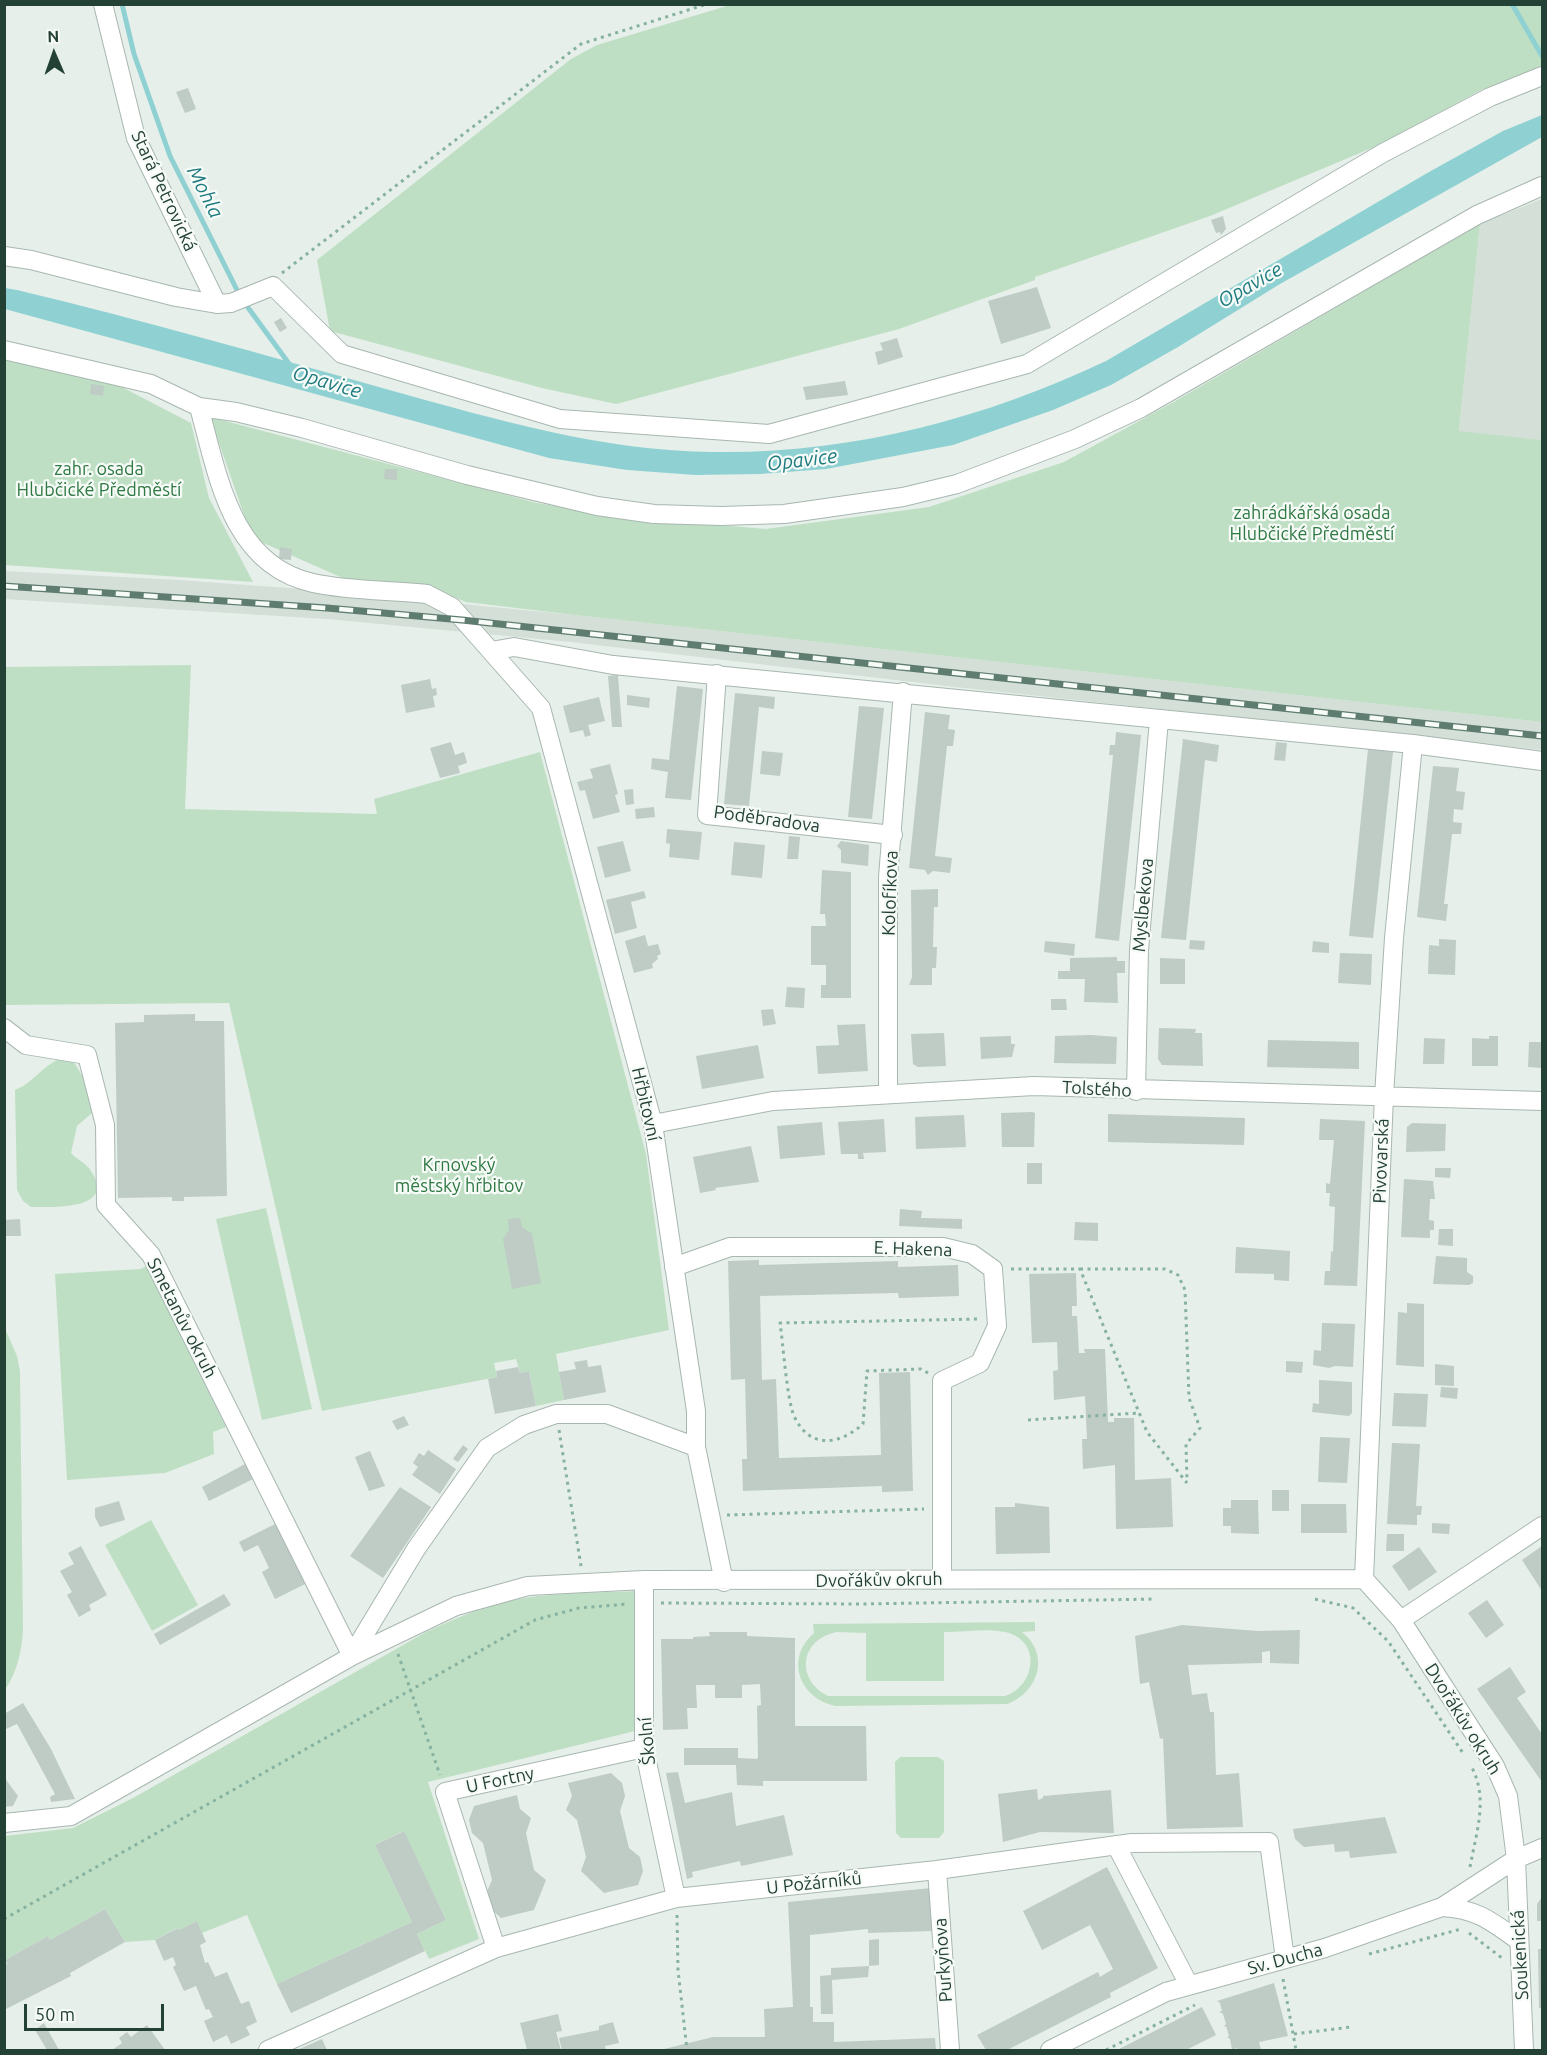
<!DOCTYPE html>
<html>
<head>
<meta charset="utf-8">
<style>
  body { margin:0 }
  #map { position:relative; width:1547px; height:2055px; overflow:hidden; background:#e6efe9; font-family:Ubuntu,sans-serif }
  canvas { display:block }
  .frame { position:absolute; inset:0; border:6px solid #244136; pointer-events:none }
  .north { position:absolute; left:24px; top:24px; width:60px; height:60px; -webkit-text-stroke:4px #f7fbf8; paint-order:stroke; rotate:358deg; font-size:16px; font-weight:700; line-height:24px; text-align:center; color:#244136 }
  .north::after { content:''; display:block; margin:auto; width:21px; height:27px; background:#244136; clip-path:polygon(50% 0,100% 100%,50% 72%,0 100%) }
  .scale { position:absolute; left:24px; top:2004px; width:140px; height:27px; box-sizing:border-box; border:3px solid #244136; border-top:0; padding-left:8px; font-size:18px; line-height:21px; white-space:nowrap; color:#244136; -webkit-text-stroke:4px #f7fbf8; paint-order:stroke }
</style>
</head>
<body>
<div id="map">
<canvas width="1547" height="2055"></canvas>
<div class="frame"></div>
<div class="north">N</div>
<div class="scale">50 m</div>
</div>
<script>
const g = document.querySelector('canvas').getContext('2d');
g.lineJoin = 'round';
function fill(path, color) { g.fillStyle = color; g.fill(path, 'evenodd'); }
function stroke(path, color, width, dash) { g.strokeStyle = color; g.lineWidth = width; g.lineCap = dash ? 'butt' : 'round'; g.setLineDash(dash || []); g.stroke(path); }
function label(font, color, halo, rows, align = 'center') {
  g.font = font + ' Ubuntu,sans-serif'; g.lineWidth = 4.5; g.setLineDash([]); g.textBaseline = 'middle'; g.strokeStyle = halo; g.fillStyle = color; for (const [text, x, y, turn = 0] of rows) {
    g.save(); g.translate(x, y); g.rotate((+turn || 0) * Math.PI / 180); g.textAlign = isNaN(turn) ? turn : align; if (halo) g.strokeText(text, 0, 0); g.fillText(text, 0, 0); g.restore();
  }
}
const built = new Path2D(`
  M1542,199V440L1459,432L1480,224Z
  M4,571L179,580L329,591L575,615L1542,722V750L955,687L571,642L327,619L5,599Z`);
const green = new Path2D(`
  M730,5H1542V67L1481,90L1379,145L1210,216L1035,277V280L899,329L616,404L542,388L330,331L317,260L571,59L597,45Z
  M1480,224L1459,431L1542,440V722L575,615L466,602L428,587L345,579L252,538L210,417L537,503L626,517L766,529L929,507L1064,462L1172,403Z
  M4,359L118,385L191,423L209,498L253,582L5,565Z
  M191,665L185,809L377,814L374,799L540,752L646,1154L669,1330L556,1354L564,1400L536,1406L529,1371L520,1373L516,1359L494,1363L497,1377L322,1411L229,1003L5,1005L4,667Z
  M63,1058L71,1059C84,1075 91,1093 92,1113L77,1126L71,1153C76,1159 84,1162 89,1168C120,1211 53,1207 31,1207L23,1201L17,1190L15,1090C34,1083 44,1063 63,1058Z
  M266,1208L312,1409L262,1420L216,1219Z
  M146,1266L226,1427L213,1432L214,1454L165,1473L67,1480L55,1274L141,1269Z
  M4,1326L17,1356L20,1371L23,1629C22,1651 17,1672 5,1690Z
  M151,1520L198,1605L152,1631L105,1545Z
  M637,1591L639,1730L428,1782L479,1939L429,1959L417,1934L446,1920L403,1831L375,1845L412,1922L277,1984L247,1915L202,1933L197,1921L179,1930L177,1928L155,1940L125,1942L105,1909L50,1940L48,1936L5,1960L8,1964L5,1966V1836L73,1828L133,1798L426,1632C451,1621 477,1608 504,1602C547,1592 592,1593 637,1591Z
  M1035,1622V1631L1022,1632C1051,1655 1038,1693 1007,1704L836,1706C800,1699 784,1659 814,1633L813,1624ZM837,1632L866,1633V1681H944V1632C964,1632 987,1628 1005,1632C1042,1640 1036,1686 1005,1696H828C795,1679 800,1639 837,1632Z
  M900,1757H938L944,1761V1832L939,1838H901L896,1833L895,1762Z`);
const water = new Path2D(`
  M1542,115V137L1280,284L1178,347L1111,385L1053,410L953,445L826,469L760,474L695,475L627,470L549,458L5,309V288L17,290C143,320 268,356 393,391C498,420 603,451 714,452C850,454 984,419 1106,361L1429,172L1503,131Z`);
const stream = new Path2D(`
  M122,4L134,54L170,156L241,298L290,365
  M1512,4L1542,56`);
const building = new Path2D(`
  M188,88L196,109L185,113L176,92Z
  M1223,216L1226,229L1221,235L1220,232L1216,233L1211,220Z
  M1037,287L1051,328L1001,344L988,301Z
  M281,318L287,328L280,332L274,322Z
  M897,338L903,357L878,365L875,352L883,350L880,343Z
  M845,381L848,395L806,400L803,387Z
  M91,384L104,386L103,396L90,394Z
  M385,469H397V480L384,479Z
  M280,547L292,549L291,560L279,559Z
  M618,675L622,727H612L608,676Z
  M430,679L432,689L436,688L437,695L433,696L435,707L406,713L401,685Z
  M677,686L703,689L691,800L665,798L668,772L651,769L652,758L669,760Z
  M735,693L775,697L774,709L759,707L749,806L724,804Z
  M627,695L650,698L649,708L627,705Z
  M599,697L605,721L588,725L591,735L585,737L583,730L570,733L563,706Z
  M859,706L884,708L872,819L848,817Z
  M925,712L950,715L948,729L955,730L953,746H947L935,856L952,858L950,873L933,871L928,875L925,870L909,868Z
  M1116,732L1141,735L1119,941L1095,938L1113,755H1109L1110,745H1115Z
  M1183,739L1219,745L1217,762L1205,760L1186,940L1161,938Z
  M451,742L455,755L464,752L467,763L458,766L460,773L440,778L430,748Z
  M1276,742L1287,743L1285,761L1274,760Z
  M1368,749L1393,752L1373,938L1349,936Z
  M762,751L783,753L780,776L760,774Z
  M610,764L618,794L615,795L620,812L593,819L585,790L580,791L577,782L593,778L590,769Z
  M1433,766L1459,768L1456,791L1465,792L1463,810L1454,809L1453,822L1462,823L1461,834H1452L1444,904H1448L1446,921L1417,917Z
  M633,789L634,804L626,805L624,790Z
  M654,807L655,817L636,819L635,809Z
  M667,829L702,832L699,860L669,857L670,844L666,843Z
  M789,836L800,837L798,859H787Z
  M623,841L631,871L605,878L597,847Z
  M841,841L869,845L868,866L841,863V850L837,846Z
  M734,842L765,845L762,878L731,875Z
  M822,870L851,872V998H821V985H826V965H811V926H826L825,914H820Z
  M938,889V907H934L933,947H937L936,968H932V985H909L912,977L911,890Z
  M644,891L646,898L631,902L637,928L615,934L606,900Z
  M645,935L648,946L658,944L661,954L657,956L658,959L652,964L653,968L634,973L625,941Z
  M1439,939L1456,940L1455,975L1428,974L1429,945L1439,946Z
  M1190,940L1205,941L1204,950L1189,949Z
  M1045,941L1075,944L1074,956L1044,952Z
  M1313,941L1329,943V953L1312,952Z
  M1340,953L1372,954L1371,985L1338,983Z
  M1117,957V961H1125V973H1117L1118,1003L1084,1002L1085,979H1058V971H1070V958Z
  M1160,958L1185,959V984H1160Z
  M787,987L805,988L804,1008L785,1007Z
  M1051,999H1066L1067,1010H1051Z
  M773,1009L776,1024L763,1026L761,1010Z
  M195,1014V1021H224L227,1196L184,1197V1201H172V1197L118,1198L115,1023L144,1022V1015Z
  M865,1024L868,1071L818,1074L816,1046L839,1045L837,1025Z
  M1159,1028L1196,1029L1195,1033H1202L1203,1066L1162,1065L1158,1059Z
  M944,1033L946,1066L918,1067L913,1064L911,1034Z
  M1091,1035L1117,1037L1116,1064L1054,1063L1055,1036Z
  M1011,1036V1044H1015L1012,1057L981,1059L980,1037Z
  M1489,1036H1498V1066H1472V1038L1489,1039Z
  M1424,1038L1445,1039L1444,1064H1423Z
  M1268,1040L1359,1042V1069L1267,1067Z
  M1529,1042H1542V1068L1528,1067Z
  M758,1045L764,1078L702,1089L696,1056Z
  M1032,1112L1035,1113L1034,1147H1002L1001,1113Z
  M1108,1114L1245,1118L1244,1145L1108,1142Z
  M964,1115L966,1147L916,1149L915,1117Z
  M884,1119L886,1152L863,1153L864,1159H858V1154H841L838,1122Z
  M1320,1119L1365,1121L1357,1286L1324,1285L1325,1271H1330L1331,1251L1333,1252L1335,1207L1329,1206L1330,1193H1326V1183L1330,1184L1334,1140H1319Z
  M822,1122L825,1155L780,1159L777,1126Z
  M1412,1123L1446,1124L1445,1151L1406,1152L1407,1127Z
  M751,1146L759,1182L715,1188L716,1190L700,1193L693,1157Z
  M1027,1163H1042V1184H1027Z
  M1435,1168H1451L1450,1178L1435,1177Z
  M1404,1179L1433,1181L1435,1199H1430L1429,1220L1434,1221V1230H1430V1238L1401,1237Z
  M900,1209L922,1211L921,1218L962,1219V1229L899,1226Z
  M520,1218L522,1227L532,1234L541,1283L512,1289L503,1239L509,1230L508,1219Z
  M20,1219L21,1236H4V1220Z
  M1075,1222L1098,1223V1241L1074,1240Z
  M1439,1229H1453V1246L1438,1245Z
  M1236,1247L1290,1251L1289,1281L1274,1280V1274L1235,1273Z
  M1436,1256L1467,1258V1272L1473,1276V1283L1469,1285L1433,1284Z
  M759,1260V1265L898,1261V1267L958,1265L959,1296L899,1298L898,1293L760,1296L762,1380L776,1379L779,1458L881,1455L879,1373L910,1372L913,1491L882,1492V1486L743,1491L742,1459H747L745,1379L731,1380L728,1261Z
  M1076,1273L1077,1306H1072V1316H1077L1079,1353H1085L1084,1349H1105L1108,1422H1114V1418H1134L1135,1480L1171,1478L1173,1527L1116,1529L1115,1465L1083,1469L1082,1439H1087L1085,1396L1054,1400L1053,1371L1058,1370L1057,1342L1032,1343L1029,1274Z
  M1407,1303L1424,1304V1367L1396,1365L1398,1312L1407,1313Z
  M1322,1323L1355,1324L1353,1367L1335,1366L1329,1368L1313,1365L1314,1350L1321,1351Z
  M587,1360L588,1367L601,1365L606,1392L564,1400L559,1372L576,1369L574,1362Z
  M1286,1361L1303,1362L1302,1373L1286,1372Z
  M1435,1364L1454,1366V1386L1435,1385Z
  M518,1367L520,1373L529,1371L536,1406L495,1414L488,1379L497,1377L496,1371Z
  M1319,1380L1352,1382V1413L1349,1416L1312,1412L1313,1403L1319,1404Z
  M1441,1387L1458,1388L1457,1399L1440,1397Z
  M1394,1393L1428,1394L1426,1427L1392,1426Z
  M404,1416L409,1425L397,1430L392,1421Z
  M1320,1437L1350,1438L1347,1483L1318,1482Z
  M1392,1443L1420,1444L1416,1506H1422L1421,1515H1417V1525L1387,1524Z
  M463,1445L468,1449L458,1462L453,1459Z
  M428,1450L456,1469L440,1494L412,1475L418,1467L413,1463L419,1453L424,1456Z
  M370,1451L385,1486L369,1491L355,1457Z
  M245,1464L253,1479L209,1501L202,1487Z
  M400,1487L431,1507L383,1578L350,1556Z
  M1272,1490H1289V1511H1272Z
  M1231,1500H1258L1259,1534L1231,1533V1526H1223V1508H1231Z
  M119,1501L125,1520L100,1527L95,1517V1508Z
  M1015,1503L1049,1507L1050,1553L996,1554L995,1507H1015Z
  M1301,1504H1346L1347,1533H1301Z
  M1432,1523L1450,1524L1449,1534L1432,1533Z
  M275,1524L305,1584L275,1599L262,1572L269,1568L258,1545L244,1552L239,1542Z
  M1387,1534H1404V1551H1386Z
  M81,1546L107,1595L89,1605L91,1610L79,1617L67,1595L72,1592L60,1571L74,1564L68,1553Z
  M1542,1546V1591L1522,1560Z
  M1419,1547L1437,1572L1409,1591L1392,1566Z
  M224,1594L231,1605L160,1645L154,1634Z
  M1487,1600L1504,1625L1486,1638L1468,1613Z
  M1182,1625L1258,1631L1300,1630L1299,1664L1270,1663V1651L1262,1652V1663L1188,1665L1192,1695L1207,1693L1210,1712H1214L1216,1775L1239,1773L1243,1827L1167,1829L1163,1738L1160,1739L1149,1682L1140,1684L1135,1636Z
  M709,1632H747V1636L795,1638V1726H866L867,1781H763V1786L737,1785L736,1765H684V1748H738V1758L757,1759L758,1757L757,1706L761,1705L760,1684L742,1685V1698H715V1685H696L697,1708H687L688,1729L663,1730L661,1639H693V1637L710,1636Z
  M1510,1667L1526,1692L1517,1698L1542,1734V1782L1477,1689Z
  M23,1703L51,1749L75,1799L51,1802L50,1797L55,1794L17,1724L6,1729L4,1727V1714Z
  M678,1772L685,1803L732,1792L736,1826L784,1815L793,1855L741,1866L740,1861L692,1872L693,1877L687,1879L666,1773Z
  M611,1773L622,1783L625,1796L620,1811L629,1848L640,1857L643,1871L638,1885L604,1893L581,1871L586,1857L577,1820L566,1810L572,1796L568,1783Z
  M4,1777L18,1796L13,1806L4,1807Z
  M1037,1789L1038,1800L1043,1798V1796L1111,1790L1114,1833L1040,1832L1003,1842L998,1794Z
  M517,1795L520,1809L531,1818L526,1833L534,1870L546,1880L534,1910L501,1918L489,1907L486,1894L492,1880L483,1843L472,1833L469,1820L474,1806Z
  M1385,1817L1397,1853L1350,1858L1349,1851L1335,1852L1334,1844L1304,1847L1295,1839L1293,1829Z
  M404,1831L446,1920L417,1934L425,1951L291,2013L277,1984L412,1922L375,1845Z
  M1107,1867L1158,1968L1110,1993L1111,1997L1007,2050H986L977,2035L1098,1972L1100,1977L1113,1969L1090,1925L1042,1950L1023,1911Z
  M931,1888L934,1931L868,1933V1929L810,1935V2007H813V2022H834V2042L935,2038L936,2050H660L713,2037H765L764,2009L793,2007L788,1902Z
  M1542,1897V1921H1537V1904Z
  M105,1909L125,1942L70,1973L71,1976L4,2010V1966L8,1964L5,1960L48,1936L50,1940Z
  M197,1921L206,1942L200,1945L205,1963L208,1962L215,1977L227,1972L241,2004L249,2001L257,2022L246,2027L250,2035L231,2044L227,2035L213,2042L204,2021L213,2017L209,2009L206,2010L196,1986L184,1991L173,1967L176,1965L173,1957L164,1961L155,1940L178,1928L179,1930Z
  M879,1939V1965L869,1966L868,1977L832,1980L833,2014H821L820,1976L831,1975V1968L869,1966V1940Z
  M1538,1949H1542V2008H1539Z
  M1274,1983L1288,2036L1259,2042L1261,2050H1237V2048L1232,2050L1230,2039L1227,2037L1229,2036L1226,2026L1223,2027L1226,2024L1223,2014L1219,2012L1222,2011L1220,2003L1217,2001Z
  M1202,2007L1216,2035L1186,2050H1117Z
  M558,2014L562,2031L556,2032L561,2050H527L520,2023Z
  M613,2022L619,2043L605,2046L606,2050H562L559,2038L599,2030V2026Z
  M44,2023L59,2050H47L35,2030Z
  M147,2025L165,2050H112L122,2043L119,2038L127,2032L131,2037Z
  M322,2039L327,2050H297Z`);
const path = new Path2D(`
  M282,273L581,44L707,4
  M1011,1269H1080L1147,1432L1187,1483
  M1080,1269H1165L1178,1275L1185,1290L1189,1398L1200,1428L1186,1444L1187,1481
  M928,1373L921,1369L867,1371L863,1424C839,1445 810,1450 794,1416C787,1400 783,1343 780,1323L980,1319
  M1028,1420L1139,1413
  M559,1430L581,1566
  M727,1515L924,1509
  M1315,1599L1353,1608L1388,1641L1463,1753
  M661,1603L862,1604L1156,1599
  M398,1654L440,1775
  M1470,1867C1476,1833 1489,1798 1471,1766
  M677,1915L678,1970L687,2050
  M4,1919L535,1620L579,1608L628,1604
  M1469,1933L1502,1958
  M1369,1954L1461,1929
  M1283,1979L1296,2050
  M1294,2034L1351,2027
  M1106,2050L1195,2005`);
const minor = new Path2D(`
  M103,4L136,138L217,304
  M4,256L31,260L176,297L217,304L231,303L273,286L342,354L560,419L769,434L1027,364L1383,153L1490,97L1542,76
  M4,350L151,384L199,407L236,412L302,428L467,475L597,506L654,514L721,516L784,514L903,497L957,484L1075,439L1141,408L1477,215L1542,186
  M199,407C218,476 231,565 313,583C350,591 390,590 427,594L452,607L541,708L653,1124L696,1411V1447L724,1582
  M491,651L514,647L613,665L1413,744L1542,761
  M717,674L707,815L893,835
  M4,1028L26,1045L87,1055L105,1125L106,1205L151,1255L352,1656
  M1136,1091L1139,950L1159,720
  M888,1094V877L903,692
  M653,1124L773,1101L1034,1086L1542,1101
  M674,1267L730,1247H943L972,1254L993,1269L997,1326L980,1363L942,1381V1578
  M1364,1579L1384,1096L1394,938L1413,744
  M644,1580V1748L676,1898
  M1401,1620L1542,1526
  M352,1655L416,1549L487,1448L524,1425L556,1414H607L696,1447
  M4,1823L71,1816L352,1656L456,1606L528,1586L644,1580L1364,1579L1401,1620L1495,1766L1508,1796L1516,1859L1524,2050
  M1116,1845L1189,1985
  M937,1870L950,2050
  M1442,1907C1477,1909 1491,1921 1519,1941
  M496,1948L445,1792L644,1748
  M268,2050L496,1948L676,1898L937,1870L1132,1843L1269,1842L1285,1959
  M1050,2050L1166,1992L1325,1948L1442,1907L1516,1859L1542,1848`);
const rail = new Path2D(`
  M4,586L327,608L462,620L1542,736`);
const streetNames = [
  ["Stará Petrovická",164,191,65],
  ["Poděbradova",767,819,8],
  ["Kolofíkova",890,893,-88],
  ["Myslbekova",1143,905,-85],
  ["Tolstého",1097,1089,3],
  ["Hřbitovní",646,1104,77],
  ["Pivovarská",1381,1161,-88],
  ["E. Hakena",913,1249,2],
  ["Smetanův okruh",182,1318,63],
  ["Dvořákův okruh",879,1580,-1],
  ["Dvořákův okruh",1463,1719,58],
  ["Školní",647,1741,-95],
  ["U Fortny",500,1780,-12],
  ["U Požárníků",814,1883,-6],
  ["Soukenická",1520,1955,-93],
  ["Sv. Ducha",1285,1959,-15],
  ["Purkyňova",943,1960,-94]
];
const parkNames = [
  ["zahr. osada",99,469],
  ["Hlubčické Předměstí",99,490],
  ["zahrádkářská osada",1312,513],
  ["Hlubčické Předměstí",1312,534],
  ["Krnovský",459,1165],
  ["městský hřbitov",459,1186]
];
const waterNames = [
  ["Mohla",205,192,63],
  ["Opavice",1250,285,-30],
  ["Opavice",327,382,16],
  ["Opavice",802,460,-7]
];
fill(built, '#d4dfd8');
fill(green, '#bfdfc4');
fill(water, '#8fd1d3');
stroke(stream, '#8fd1d3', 5);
fill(building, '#beccc5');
stroke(minor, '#a8b7b0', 20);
stroke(path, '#86b29f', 3, [3, 4.5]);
stroke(minor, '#fff', 18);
stroke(rail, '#5f7c71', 7);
stroke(rail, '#f7fbf8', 4.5, [14]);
label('18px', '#244136', '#f7fbf8', streetNames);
label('18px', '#2e7842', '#f7fbf8', parkNames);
label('italic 20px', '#1d7a7e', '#f7fbf8', waterNames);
</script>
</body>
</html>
